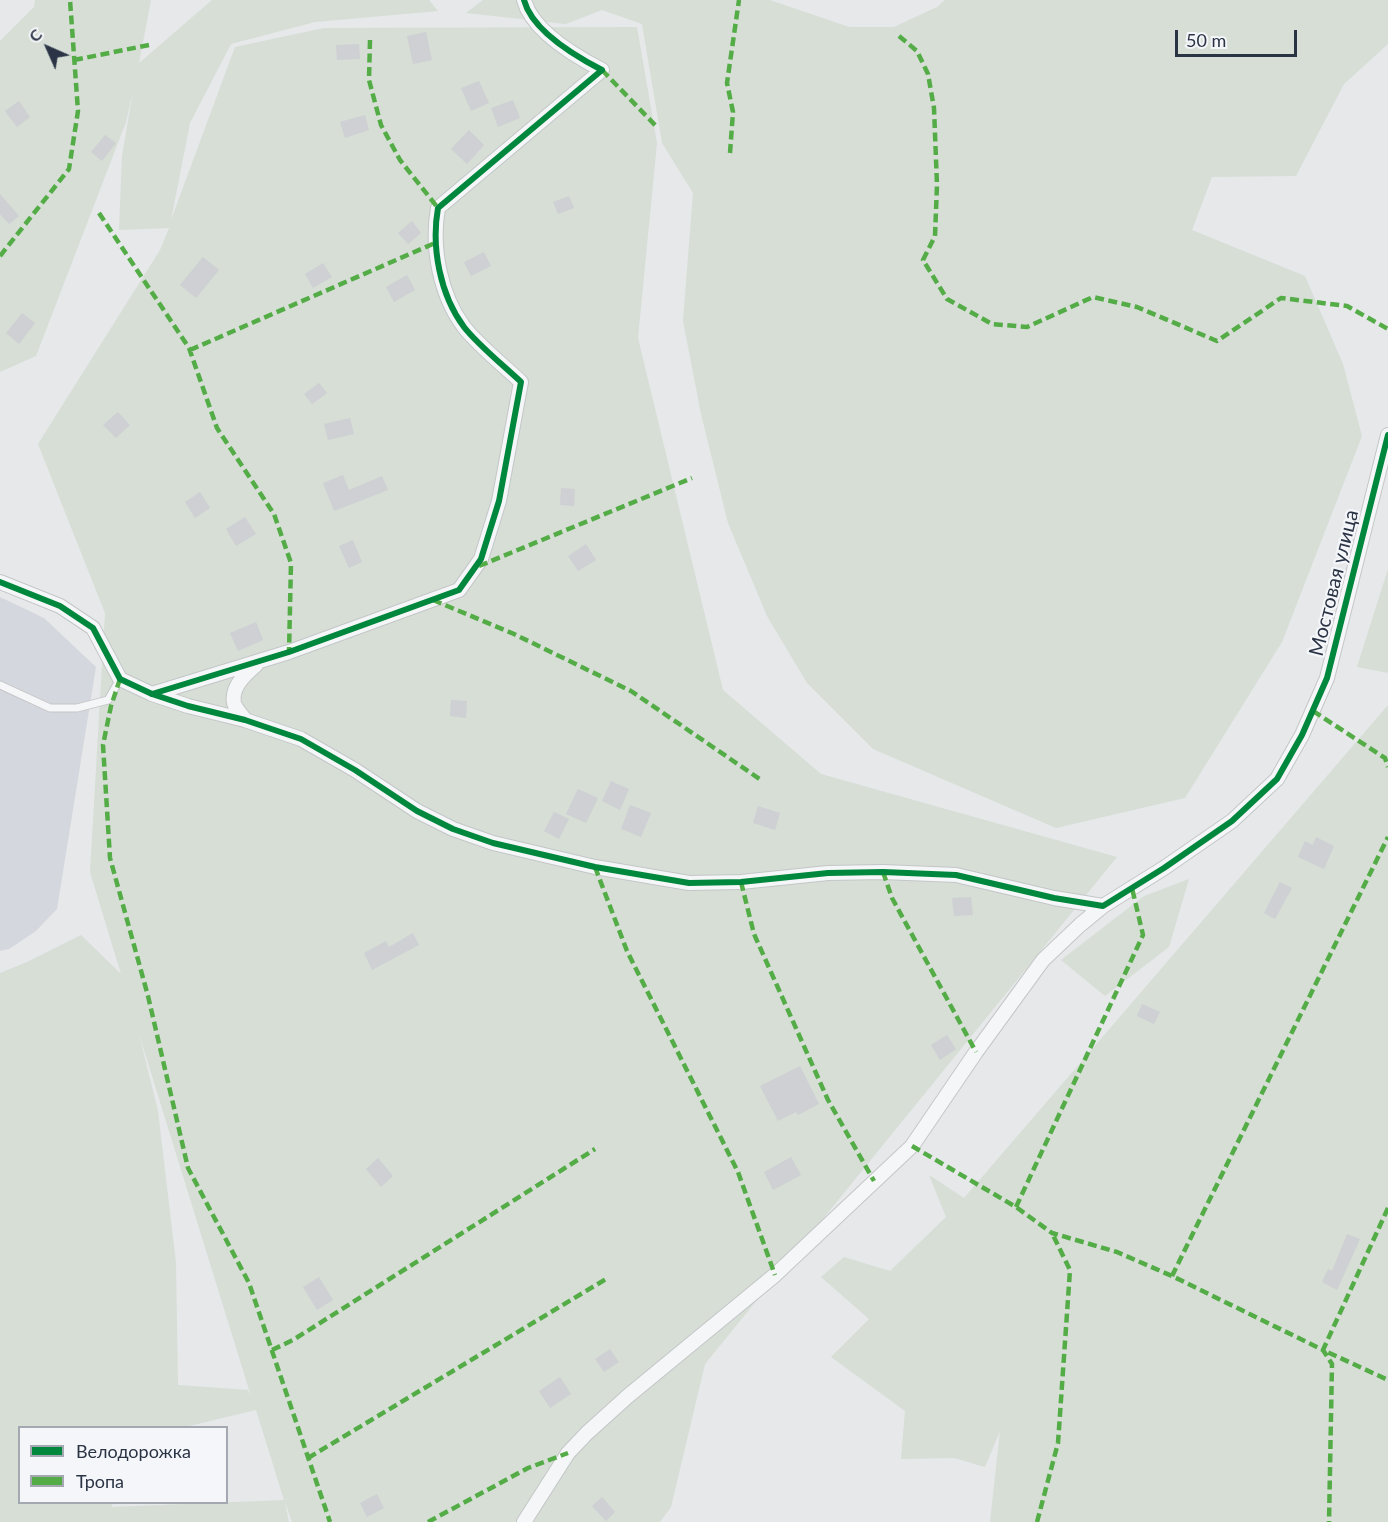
<!DOCTYPE html>
<html>
<head>
<meta charset="utf-8">
<style>
  body { margin:0 }
  #map { position:relative; width:1388px; height:1522px; overflow:hidden; background:#e6e8ea; font-family:Lato,sans-serif }
  canvas { display:block }
  .legend { position:absolute; left:18px; top:1426px; width:210px; height:78px; box-sizing:border-box; background:#f4f6f9; border:2px solid #a4a8b1; margin:0; padding:8px 10px; list-style:none; font-size:18px; color:#2b3445 }
  .legend li { display:flex; align-items:center; gap:12px; height:30px }
  .legend b { width:30px; border:2px solid #a4a8b1 }
  .north { position:absolute; left:18px; top:18px; width:60px; height:60px; -webkit-text-stroke:4px #f4f6f9; paint-order:stroke; rotate:315deg; font-size:16px; font-weight:700; line-height:24px; text-align:center; color:#2b3445 }
  .north::after { content:''; display:block; margin:auto; width:21px; height:27px; background:#2b3445; clip-path:polygon(50% 0,100% 100%,50% 72%,0 100%) }
  .scale { position:absolute; left:1175px; top:30px; width:122px; height:27px; box-sizing:border-box; border:3px solid #2b3445; border-top:0; padding-left:8px; font-size:18px; line-height:21px; white-space:nowrap; color:#2b3445; -webkit-text-stroke:4px #f4f6f9; paint-order:stroke }
</style>
</head>
<body>
<div id="map">
<canvas width="1388" height="1522"></canvas>
<ul class="legend">
<li><b style="height:8px;background:#00873e"></b>Велодорожка</li>
<li><b style="height:8px;background:#54ac47"></b>Тропа</li>
</ul>
<div class="north">С</div>
<div class="scale">50 m</div>
</div>
<script>
const g = document.querySelector('canvas').getContext('2d');
g.lineJoin = 'round';
function fill(path, color) { g.fillStyle = color; g.fill(path, 'evenodd'); }
function stroke(path, color, width, dash) { g.strokeStyle = color; g.lineWidth = width; g.lineCap = dash ? 'butt' : 'round'; g.setLineDash(dash || []); g.stroke(path); }
function label(font, color, halo, rows, align = 'center') {
  g.font = font + ' Lato,sans-serif'; g.lineWidth = 4.5; g.setLineDash([]); g.textBaseline = 'middle'; g.strokeStyle = halo; g.fillStyle = color; for (const [text, x, y, turn = 0] of rows) {
    g.save(); g.translate(x, y); g.rotate((+turn || 0) * Math.PI / 180); g.textAlign = isNaN(turn) ? turn : align; if (halo) g.strokeText(text, 0, 0); g.fillText(text, 0, 0); g.restore();
  }
}
const built = new Path2D(`
  M0,597L44,618L96,667L57,909L36,931L9,949L0,951Z`);
const green = new Path2D(`
  M35,0H151L139,63L212,0H429L438,11L315,22L231,44L190,123L171,220L235,47L324,28L637,27L657,143L638,338L723,690L821,774L1117,857L705,1364L671,1507L660,1522H292L285,1502L289,1522H0V973L27,962L81,935L121,974L90,872L105,613L38,444L160,250L169,228L119,230L122,156L133,91L126,122L36,356L0,372V41L34,7ZM139,1034L251,1396L248,1390L178,1385L176,1263L158,1111ZM256,1410L284,1500L111,1507L114,1502H20V1428L185,1427Z
  M483,0H770L849,27H894L937,7L945,0H1388V44L1344,84L1296,176L1212,177L1192,230L1305,276L1343,364L1362,436L1282,642L1185,798L1056,828L873,749L807,683L767,616L728,523L701,414L683,321L693,193L662,143L642,24L602,10L566,24L466,13Z
  M1388,569V673L1357,667Z
  M1388,705V1522H990L1000,1431L985,1467L954,1458L901,1459L905,1411L831,1357L869,1319L821,1277L844,1257L890,1271L946,1217L929,1175L964,1198Z
  M1189,879L1169,947L1105,996L1061,960L1144,896Z`);
const building = new Path2D(`
  M426,32L432,60L413,64L407,36Z
  M359,44L360,59L337,60L336,45Z
  M479,81L489,103L471,111L461,88Z
  M513,100L520,118L498,127L491,108Z
  M19,101L30,117L17,127L5,111Z
  M365,115L369,130L345,138L340,122Z
  M469,130L484,145L467,164L451,149Z
  M105,135L116,143L102,161L91,152Z
  M0,194L19,216L9,224L0,214Z
  M569,196L574,208L558,214L553,202Z
  M412,221L421,233L408,244L398,233Z
  M484,252L491,266L471,276L464,262Z
  M203,257L219,270L196,298L180,285Z
  M323,263L332,277L313,288L305,274Z
  M407,275L415,290L394,302L386,287Z
  M22,313L35,323L19,344L6,333Z
  M319,383L327,393L312,404L304,394Z
  M118,412L130,425L116,438L103,425Z
  M350,418L354,434L328,440L324,424Z
  M343,475L349,490L382,476L388,490L334,511L323,483Z
  M561,488L575,489L574,506L560,505Z
  M200,492L210,508L195,518L185,502Z
  M245,517L256,534L236,546L226,529Z
  M353,540L362,562L349,568L339,546Z
  M586,544L596,560L578,571L568,556Z
  M256,622L263,640L238,651L230,633Z
  M451,700L467,701L466,718L450,716Z
  M611,781L629,789L620,810L602,801Z
  M578,789L598,798L586,823L566,814Z
  M630,805L651,813L641,837L621,829Z
  M758,806L780,813L775,830L753,823Z
  M554,812L569,819L559,839L544,831Z
  M1316,837L1334,846L1324,869L1298,857L1305,841L1313,845Z
  M1280,882L1292,888L1275,919L1264,913Z
  M971,897L973,915L954,916L952,898Z
  M413,933L419,945L372,970L364,953L386,941L389,947Z
  M1142,1004L1160,1012L1154,1024L1137,1016Z
  M947,1035L956,1049L940,1060L931,1045Z
  M800,1066L819,1104L798,1115L796,1112L778,1121L760,1086Z
  M791,1157L801,1175L773,1190L764,1172Z
  M378,1158L393,1176L381,1187L366,1169Z
  M1347,1234L1360,1239L1337,1290L1322,1282L1328,1269L1332,1271Z
  M319,1277L333,1300L317,1310L303,1287Z
  M610,1349L619,1362L604,1372L595,1359Z
  M560,1377L571,1394L550,1408L539,1391Z
  M377,1494L384,1508L367,1517L360,1503Z
  M602,1497L615,1512L606,1521L592,1506Z`);
const lane = new Path2D(`
  M0,685L50,708H77L108,700L120,679`);
const street = new Path2D(`
  M0,582L60,606L93,628L120,679L152,694L188,706L245,720L301,739L355,770L417,811L453,829L493,843L595,867L689,883L741,882L828,873L883,872L956,875L1054,898L1103,906L1164,868L1232,821L1277,779L1302,735L1327,678L1388,435
  M152,694L289,652L459,590L481,559L499,501L521,382C504,366 477,344 464,327C440,295 431,247 438,208L602,70C575,56 532,31 524,0
  M245,720C242,715 235,708 234,703C231,686 246,674 256,665
  M524,1522L568,1453L587,1433L628,1396L775,1275L912,1146L976,1052L1043,960L1080,925L1103,906`);
const quiet = new Path2D(`
  M899,36L917,51L928,74L934,108L937,185L935,236L923,260L947,299L992,324L1027,327L1093,297L1137,307L1217,341L1281,298L1347,306L1388,329
  M370,40L369,80L381,125L400,160L438,208
  M74,60L149,45
  M602,70L656,126
  M730,153L733,112L727,83L739,0
  M99,213L189,348L217,428L274,514L291,563L289,652
  M0,256L69,169L78,111L70,0
  M190,350L435,243
  M479,566L692,478
  M433,600L514,634L631,691L761,780
  M120,679L111,706L103,745L110,858L148,996L188,1168L249,1283L330,1522
  M1313,711L1385,758L1388,767
  M595,867L627,951L738,1172L775,1275
  M883,872L892,898L976,1052
  M741,882L754,934L828,1100L874,1181
  M912,1146L1016,1207L1052,1233L1117,1252L1172,1276L1323,1350L1332,1364L1329,1522
  M1016,1207L1143,935L1132,888
  M1388,1208L1323,1350L1388,1380
  M1172,1276L1388,837
  M272,1350L293,1340L595,1149
  M308,1458L606,1279
  M428,1522L528,1468L568,1453
  M1037,1522L1058,1443L1070,1270L1052,1233`);
const cycleway = new Path2D(`
  M0,582L60,606L93,628L120,679L152,694L188,706L245,720L301,739L355,770L417,811L453,829L493,843L595,867L689,883L741,882L828,873L883,872L956,875L1054,898L1103,906L1164,868L1232,821L1277,779L1302,735L1327,678L1388,435
  M152,694L289,652L459,590L481,559L499,501L521,382C504,366 477,344 464,327C440,295 431,247 438,208L602,70C575,56 532,31 524,0`);
const streetNames = [
  ["Мостовая улица",1334,583,-76]
];
fill(built, '#d4d7dd');
fill(green, '#d6ded6');
fill(building, '#ced0d3');
stroke(lane, '#c4c6c8', 9);
stroke(street, '#c4c6c8', 16);
stroke(lane, '#f5f6f7', 7);
stroke(street, '#f5f6f7', 14);
stroke(quiet, '#54ac47', 4.5, [9, 4.5]);
stroke(cycleway, '#00873e', 6);
label('20px', '#2b3445', '#f4f6f9', streetNames);
</script>
</body>
</html>
